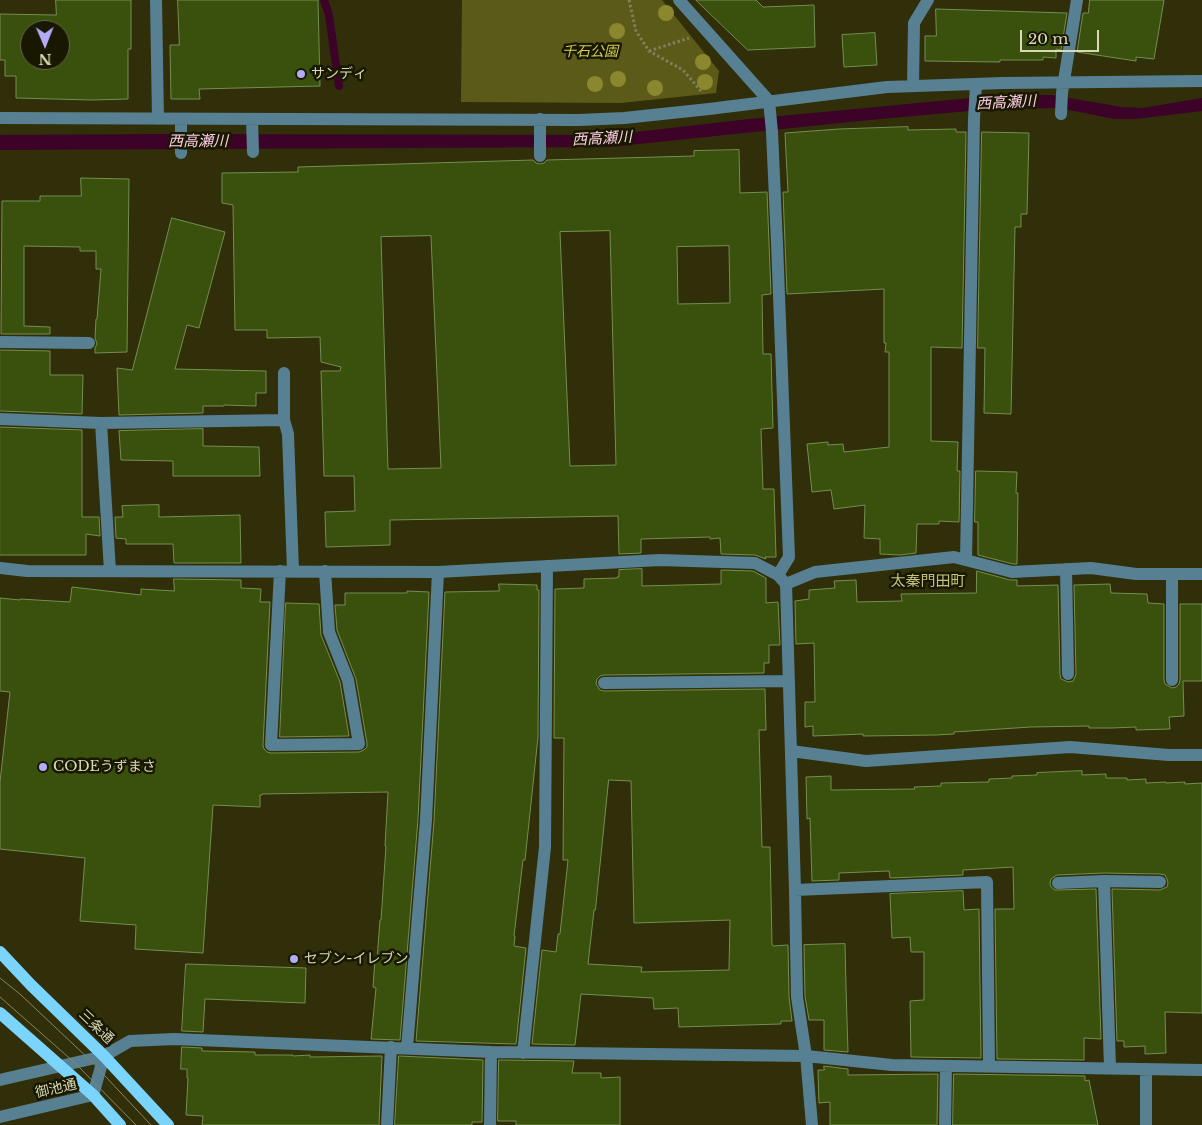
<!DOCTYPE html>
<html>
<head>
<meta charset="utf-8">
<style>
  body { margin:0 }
  #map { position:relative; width:1202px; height:1125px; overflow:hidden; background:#302f0a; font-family:"Libre Baskerville",serif }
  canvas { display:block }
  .north { position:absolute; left:20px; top:20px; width:50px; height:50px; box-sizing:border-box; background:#181700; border:1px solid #656549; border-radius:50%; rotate:179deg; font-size:14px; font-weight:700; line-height:20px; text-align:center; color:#d9d9b7 }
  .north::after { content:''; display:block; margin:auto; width:18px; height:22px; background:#b3adf9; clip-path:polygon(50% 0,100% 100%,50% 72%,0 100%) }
  .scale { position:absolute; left:1020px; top:30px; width:79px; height:22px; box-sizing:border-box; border:2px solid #d9d9b7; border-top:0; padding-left:6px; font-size:15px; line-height:18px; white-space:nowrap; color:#d9d9b7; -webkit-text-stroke:4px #181700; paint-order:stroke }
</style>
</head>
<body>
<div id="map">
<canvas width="1202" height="1125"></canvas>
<div class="north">N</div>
<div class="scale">20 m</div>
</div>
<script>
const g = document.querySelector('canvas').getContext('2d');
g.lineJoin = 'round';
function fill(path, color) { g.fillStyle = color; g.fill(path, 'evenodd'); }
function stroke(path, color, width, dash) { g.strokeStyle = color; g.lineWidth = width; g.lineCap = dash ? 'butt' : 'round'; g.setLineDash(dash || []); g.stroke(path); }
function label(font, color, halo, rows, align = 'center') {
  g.font = font + ' "Libre Baskerville","Noto Sans JP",serif'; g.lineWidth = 5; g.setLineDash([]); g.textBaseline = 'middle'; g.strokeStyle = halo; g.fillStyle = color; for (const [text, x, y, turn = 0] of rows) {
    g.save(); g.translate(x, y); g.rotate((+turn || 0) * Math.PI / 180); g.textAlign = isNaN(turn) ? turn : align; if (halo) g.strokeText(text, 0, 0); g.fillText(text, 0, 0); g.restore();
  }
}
const green = new Path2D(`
  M462,0H662L719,71L716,93L621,103L461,102Z`);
const water = new Path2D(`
  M1003,95H1052L1122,107L1143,108L1202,98V111L1135,119H1114L1059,108L990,109L859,121L610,147L0,150V135L168,134L610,135L749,119Z`);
const stream = new Path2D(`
  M324,0L329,15L339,86`);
const building = new Path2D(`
  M56,0H131V49H128V99L92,100L16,98V76H5V60H0V14L56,15ZM30,30H60V60H30Z
  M178,0H318L320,86L199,89L200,99H171L170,45H179Z
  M696,0H756L763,7L814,5L815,47L748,50Z
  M1090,0H1164L1154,59L1136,57V61L1077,52L1083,13H1088Z
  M936,9L1067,13L1061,50L1056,49V58L1043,57V60H1000V62L925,61V36H936Z
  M875,33L877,65L844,67L842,35Z
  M908,127V130L956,129V132H966L962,348L931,347V441L958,442L957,471H960L959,522L939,521V524H917L916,553L900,555L880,554V539L864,538L865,505L834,509L831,490L812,492L807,444L828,442V445L843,444L844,452L889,447V352H885L886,343H884V289L787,294L783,192H788L785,133L839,129Z
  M982,132L1029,133L1027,214H1021V227H1015L1011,414L984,413L985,348H978Z
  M739,150L740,193L767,192L771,294L762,295L763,354H771L773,428L761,429L763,489H774L776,557H765L766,559L755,555L721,554L720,538L710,539V537L641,539V553L619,554L618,516L390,520V545L326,547L325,512L355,511L354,476H324L321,371H340L341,367L321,362L320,337L267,338V330H235L233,205L222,203V173L298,172V167L533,160L536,163L540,164L544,163L547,160L694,156V151ZM610,231L616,465L570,466L560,232ZM431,236L441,468L388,469L381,237ZM729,246L730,303L678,304L677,247Z
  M81,178L129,179L127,352L95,353V348L97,344L95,338L96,319H97L101,269H96V251H80V247L24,246V326L50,327V334H1L2,201H40V196H81Z
  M172,218L225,232L199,328L187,325L175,369L266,371V393H256V406L224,405V406H203V413L119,415L117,368L132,370Z
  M0,350L50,351V375H83L82,414L0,411Z
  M0,427L82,430V517H99L100,536L86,534V555H0Z
  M203,429V446L259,447L260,476H173V461L121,460L119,431Z
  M976,471L1017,472L1016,493H1018L1017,564H1013L978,555V522H975Z
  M159,505V517L240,515L241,563H174L173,544H126V539L116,538L115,517H123L122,506Z
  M642,569V586L721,584V570L753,571L766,578V603L778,602L780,645H769V663H764V673L604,675L600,676L597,679L596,684L600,690L604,691L765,689L766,730H759L762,847H770L772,944L773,946L788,945L789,997L792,1021H781V1024L679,1027L678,1008L654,1009L653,998L581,994L575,1045L532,1044L542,950L556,952L558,934H560L568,860H563L564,738H554L555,589L584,588V579L617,578V577H619V570ZM609,780L631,781L634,923L730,920L729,970L641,972L642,967L588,964L594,910H595Z
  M977,571L1010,580H1017V586L1058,585L1060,674L1061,679L1068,682L1073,681L1075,677L1076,674L1074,585L1110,584L1111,593L1147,594L1148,603L1164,604V680L1165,684L1172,688L1176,687L1179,684L1180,680V604H1202V681H1183L1184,716L1169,717L1170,729L1136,730V727L1112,728H1089V726L1031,727L954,732V734L936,735L863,736V734L813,736V726L805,727V702H815L814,643L796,644L795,601L809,599V590L835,588L834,581L856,580L857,602L902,601L901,594L976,593Z
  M174,579L241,580V588L261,589L260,602H270L263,745L264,749L267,752L271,753L359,752L364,750L367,747V743L356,679L337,630L335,605H345V593H407V591L429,592L418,819L400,1040L371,1039L376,988L373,987L375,959H377L380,920H381L386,846H385L388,792L262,794V795H260V807L213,805L203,953L135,949L136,925L80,921L85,858L0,849V782L10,692L0,691V598L20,600V599L70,602L72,587L141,595V589L174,591Z
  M499,584L537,585V590H539L538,737L525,860H523L514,936H515L514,946L526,948L516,1044L416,1041L434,821L445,592L499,591Z
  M286,603L319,604L321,635L340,682L349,736L280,737Z
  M1082,771V775L1106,774V778H1127V780L1146,779V783L1166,782V783L1185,782V784L1202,783V1013L1165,1012L1166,1053L1145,1054V1046L1124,1047V1041H1117L1112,889L1160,890L1167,887L1168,883L1167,879L1165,875L1160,874L1104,873L1057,875L1051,879L1050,883L1051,887L1055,890L1096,889L1101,1039L1084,1038V1060L997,1059L995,909H1014L1013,867L963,870V875L890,878L889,871L839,873V880L812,881L810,818L807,819L806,777L831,776V790L915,789L914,787L941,786V783L989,782V779L1012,778V776L1037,775V773Z
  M963,891L964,910L979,909L981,1058L911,1057L910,1001L924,1000V952H911L910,937L892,938L890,894Z
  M845,944L846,987L848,1052L824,1050V1020H809L805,996L804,945Z
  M186,964L306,968L305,1003L205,999L203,1032L182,1031Z
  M182,1047L202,1048V1051L255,1052V1055H293V1056L310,1055V1057L382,1056L379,1125H202L203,1116L186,1115L188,1078H187V1069H181Z
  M399,1056L483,1060L482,1122H472V1125H395Z
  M499,1060L574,1061L572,1073H601V1078L620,1077V1125H516V1121H498Z
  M824,1066L848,1069V1075L938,1074L937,1125H830V1102L819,1103L818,1070H824Z
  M954,1074L1085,1076V1081L1089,1080L1098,1125H953Z`);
const path = new Path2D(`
  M629,0L636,31L649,51L683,70L701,91
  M649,51L689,38`);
const minor = new Path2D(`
  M156,0L158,119
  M679,0L769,101L772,132L777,243L789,557L778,575
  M913,86L914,23L928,0
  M1061,114L1062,93L1077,0
  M0,118L579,120L624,118L709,109L887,87L1003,83L1202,81
  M181,119V153
  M252,119L253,152
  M540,156V119
  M0,342L89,343
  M284,373V420L288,434L293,571
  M0,419L101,423L284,420
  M101,423L110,571
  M966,560L974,119L976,84
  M0,568L27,571L438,572L660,560L755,563L778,575L786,584L795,890L797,997L806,1056L812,1125
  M1066,569L1068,674
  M280,571L271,745L359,744L348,680L329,632L325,571
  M1172,574V680
  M786,584L815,572L954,557L1012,572L1091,568L1136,574H1202
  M604,683L789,681
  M791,751L866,761L1070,747L1169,755H1202
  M1104,881L1110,1068
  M1058,883L1104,881L1160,882
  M795,890L987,882L989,1066
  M407,1048L426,820L438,572
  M523,1053L545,847L547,566
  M0,1080L104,1056L130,1041L174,1039L491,1052L806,1056L892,1065L1202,1070
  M0,1117L93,1095L104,1056
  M387,1125L391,1047
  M490,1125L491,1052
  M945,1125L946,1066
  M1146,1125V1069`);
const major = new Path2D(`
  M0,952L31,985L104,1056L168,1125
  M0,1013L93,1095L120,1125`);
const tram = new Path2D(`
  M0,978L21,995L90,1060L151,1125
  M0,997L75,1063L136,1125`);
const trees = [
  [666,13],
  [617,31],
  [703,62],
  [618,79],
  [705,82],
  [595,84],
  [655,88]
];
const markers = [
  [301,74,5,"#b3adf9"],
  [43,767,5,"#b3adf9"],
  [294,959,5,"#b3adf9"]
];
const parkNames = [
  ["千石公園",590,52]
];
const poiNames = [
  ["サンディ",311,74],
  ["CODEうずまさ",53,767],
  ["セブン-イレブン",304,959]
];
const streetNames = [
  ["三条通",96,1027,44],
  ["御池通",56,1089,-13]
];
const waterNames = [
  ["西高瀬川",1006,103,-3],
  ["西高瀬川",602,139,-3],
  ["西高瀬川",198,142]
];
const neighbourhoodNames = [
  ["太秦門田町",928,582]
];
fill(green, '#5c5a19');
fill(water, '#3c0227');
stroke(stream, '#3c0227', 8);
fill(building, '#39510c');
stroke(building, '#758e51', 1);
stroke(path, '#80805c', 3, [2.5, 2.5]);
stroke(minor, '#578193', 12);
stroke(major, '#7ad4fb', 12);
stroke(tram, '#868662', 1);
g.fillStyle = '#8a872e';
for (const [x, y] of trees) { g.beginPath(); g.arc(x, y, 8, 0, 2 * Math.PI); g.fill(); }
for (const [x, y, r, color] of markers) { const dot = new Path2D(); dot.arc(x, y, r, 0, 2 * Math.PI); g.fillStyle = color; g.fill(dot); stroke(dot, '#181700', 2); }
label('italic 14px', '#d3cf4c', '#181700', parkNames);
label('14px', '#d9d9b7', '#181700', poiNames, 'left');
label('14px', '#d9d9b7', '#181700', streetNames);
label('italic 15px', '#fdcee5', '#181700', waterNames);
label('15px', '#c4c37d', '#181700', neighbourhoodNames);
</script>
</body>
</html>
